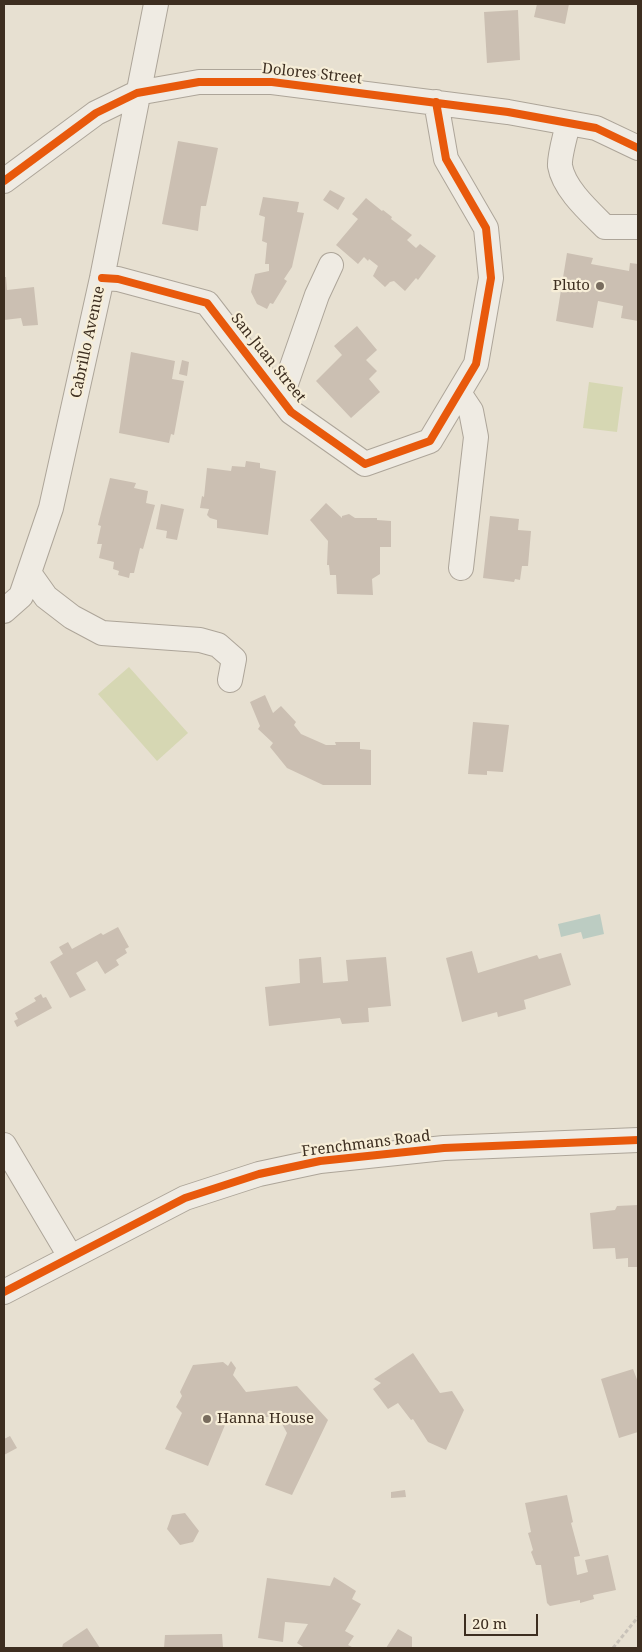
<!DOCTYPE html>
<html>
<head>
<meta charset="utf-8">
<style>
  body { margin:0 }
  #map { position:relative; width:642px; height:1652px; overflow:hidden; background:#e7e0d1; font-family:"Noto Serif",serif }
  canvas { display:block }
  .frame { position:absolute; inset:0; border:5px solid #3d2e20; pointer-events:none }
  .scale { position:absolute; left:464px; top:1614px; width:74px; height:22px; box-sizing:border-box; border:2px solid #3d2e20; border-top:0; padding-left:6px; font-size:15px; line-height:18px; white-space:nowrap; color:#3d2e20; -webkit-text-stroke:4px #f7eed8; paint-order:stroke }
</style>
</head>
<body>
<div id="map">
<canvas width="642" height="1652"></canvas>
<div class="frame"></div>
<div class="scale">20 m</div>
</div>
<script>
const g = document.querySelector('canvas').getContext('2d');
g.lineJoin = 'round';
function fill(path, color) { g.fillStyle = color; g.fill(path, 'evenodd'); }
function stroke(path, color, width, dash) { g.strokeStyle = color; g.lineWidth = width; g.lineCap = dash ? 'butt' : 'round'; g.setLineDash(dash || []); g.stroke(path); }
function label(font, color, halo, rows, align = 'center') {
  g.font = font + ' "Noto Serif",serif'; g.lineWidth = 4.5; g.setLineDash([]); g.textBaseline = 'middle'; g.strokeStyle = halo; g.fillStyle = color; for (const [text, x, y, turn = 0] of rows) {
    g.save(); g.translate(x, y); g.rotate((+turn || 0) * Math.PI / 180); g.textAlign = isNaN(turn) ? turn : align; if (halo) g.strokeText(text, 0, 0); g.fillText(text, 0, 0); g.restore();
  }
}
const green = new Path2D(`
  M589,382L623,387L617,432L583,428Z
  M129,667L188,733L157,761L98,694Z`);
const water = new Path2D(`
  M600,914L604,934L583,939L581,932L561,937L558,924Z`);
const building = new Path2D(`
  M537,4H569L565,24L534,17Z
  M518,10L520,60L487,63L484,12Z
  M178,141L218,148L206,206H201L198,231L162,224Z
  M330,190L345,198L338,210L323,200Z
  M263,197L299,202L297,212L304,213L292,267L284,279L287,281L273,304L270,303L267,309L257,304L251,292L255,274L269,271V264H265L267,243L262,241L265,217L259,215Z
  M366,198L382,211L383,210L392,217L391,219L412,235L407,240L416,248L420,244L436,256L418,280L416,278L405,291L394,281L390,282L385,287L373,276L378,266L369,259L368,261L364,257L358,264L336,245L358,219L352,214Z
  M567,253L593,258L591,264L629,271L630,263L638,264V321L621,318L623,306L598,301L593,328L556,321Z
  M4,277H6L7,290L34,287L38,325L23,326L21,318L4,320Z
  M357,326L377,350L366,360L377,371L369,379L380,392L351,418L316,381L342,355L334,346Z
  M131,352L175,361L172,379L184,381L174,435L171,434L169,443L119,433Z
  M182,360L189,362L187,376L179,374Z
  M246,461L260,463V468L276,471L268,535L217,528V520L210,518L207,515L209,509L200,508L202,496L204,497L207,468L231,471L232,466L245,467Z
  M110,478L136,483L134,488L148,491L146,503L155,505L143,549L140,548L134,573H130L129,578L118,575L119,571L113,569L114,562L99,558L102,544H97L101,526L98,525Z
  M326,503L342,518V516L349,514L355,518H377V520L391,521V547H380V574L372,579L373,595L337,594L336,575H330L329,565H327L328,541L310,520Z
  M161,504L184,509L177,540L166,538L167,531L156,529Z
  M490,516L519,519L518,530L531,531L528,566H522L520,580L515,579L514,582L483,578Z
  M265,695L273,713L281,706L296,722L294,725L301,734L326,745H336L335,742H360V749L371,750V785H323L287,768L270,747L273,743L258,729L260,726L250,702Z
  M473,722L509,725L503,772L487,771V775L468,774Z
  M118,927L129,947L125,949L127,953L116,960L119,965L105,974L97,961L76,973L86,990L70,998L50,962L63,954L59,947L68,942L72,949L101,933L103,935Z
  M472,951L478,973L537,955L539,959L561,953L571,985L524,1000L526,1009L498,1017L497,1012L462,1022L446,958Z
  M321,957L323,983L348,981L346,960L386,957L391,1006L368,1008L369,1022L342,1024L340,1018L269,1026L265,987L300,983L299,959Z
  M41,994L43,998L46,997L52,1008L17,1027L14,1021L18,1019L15,1013L36,1001L34,998Z
  M638,1205V1267H628V1258L616,1259L615,1248L593,1249L590,1213L615,1210L617,1206Z
  M413,1353L440,1393L452,1391L464,1410L446,1450L428,1442L413,1419L411,1420L398,1403L388,1409L373,1389L381,1383L374,1379Z
  M231,1361L236,1368L233,1375L246,1392L297,1386L328,1420L292,1495L265,1485L287,1433L277,1415L225,1425L208,1466L165,1449L182,1413L176,1407L182,1396L180,1392L193,1365L223,1362L228,1366Z
  M633,1369L638,1382V1432L619,1438L601,1379Z
  M10,1436L17,1448L4,1455V1439Z
  M405,1490L406,1497L391,1498V1492Z
  M567,1495L573,1522L571,1523L580,1556L574,1557L577,1575L588,1572L585,1560L608,1555L616,1590L593,1595L594,1599L580,1603V1600L550,1606L547,1603L541,1565H536L531,1552L533,1550L528,1533L531,1532L525,1503Z
  M185,1513L199,1531L193,1542L180,1545L167,1529L172,1515Z
  M334,1577L356,1591L352,1599L361,1604L345,1631L354,1636L348,1645L354,1648H305L297,1643L308,1624L285,1622L283,1642L258,1638L267,1578L330,1586Z
  M87,1628L100,1648H62L63,1644Z
  M398,1629L412,1637V1648H386Z
  M222,1634L223,1648H164L165,1635Z`);
const path = new Path2D(`
  M613,1648L638,1617`);
const minor = new Path2D(`
  M568,123C566,134 559,156 560,166C564,189 589,211 605,227H638
  M4,181L96,113L137,93L199,82H272L508,112L596,128L638,148
  M102,278L118,279L207,303L291,412L365,464L430,441L476,364L491,278L486,228L446,159L436,102
  M459,393L471,411L476,437L461,568
  M281,398L317,295L331,265
  M29,573L46,597L72,617L102,633L200,640L218,645L234,659L230,680
  M4,611L21,596L51,508L102,278L156,4
  M4,1145L70,1256
  M4,1292L185,1198L259,1174L320,1161L444,1148L638,1140`);
const cycleway = new Path2D(`
  M4,181L96,113L137,93L199,82H272L508,112L596,128L638,148
  M102,278L118,279L207,303L291,412L365,464L430,441L476,364L491,278L486,228L446,159L436,102
  M4,1292L185,1198L259,1174L320,1161L444,1148L638,1140`);
const markers = [
  [600,286,5,"#786c5e"],
  [207,1419,5,"#786c5e"]
];
const streetNames = [
  ["Dolores Street",312,74,6],
  ["Cabrillo Avenue",88,342,-78],
  ["San Juan Street",268,358,51],
  ["Frenchmans Road",366,1144,-7]
];
const poiNames = [
  ["Pluto",590,286],
  ["Hanna House",217,1419,"left"]
];
fill(green, '#d6d7b3');
fill(water, '#bcccc2');
fill(building, '#cbbfb2');
stroke(minor, '#ada599', 26);
stroke(path, '#c8c2b9', 3, [4, 2.5]);
stroke(minor, '#efebe3', 24);
stroke(cycleway, '#e8590c', 8);
for (const [x, y, r, color] of markers) { const dot = new Path2D(); dot.arc(x, y, r, 0, 2 * Math.PI); g.fillStyle = color; g.fill(dot); stroke(dot, '#f7eed8', 2); }
label('15px', '#3d2e20', '#f7eed8', streetNames);
label('15px', '#3d2e20', '#f7eed8', poiNames, 'right');
</script>
</body>
</html>
